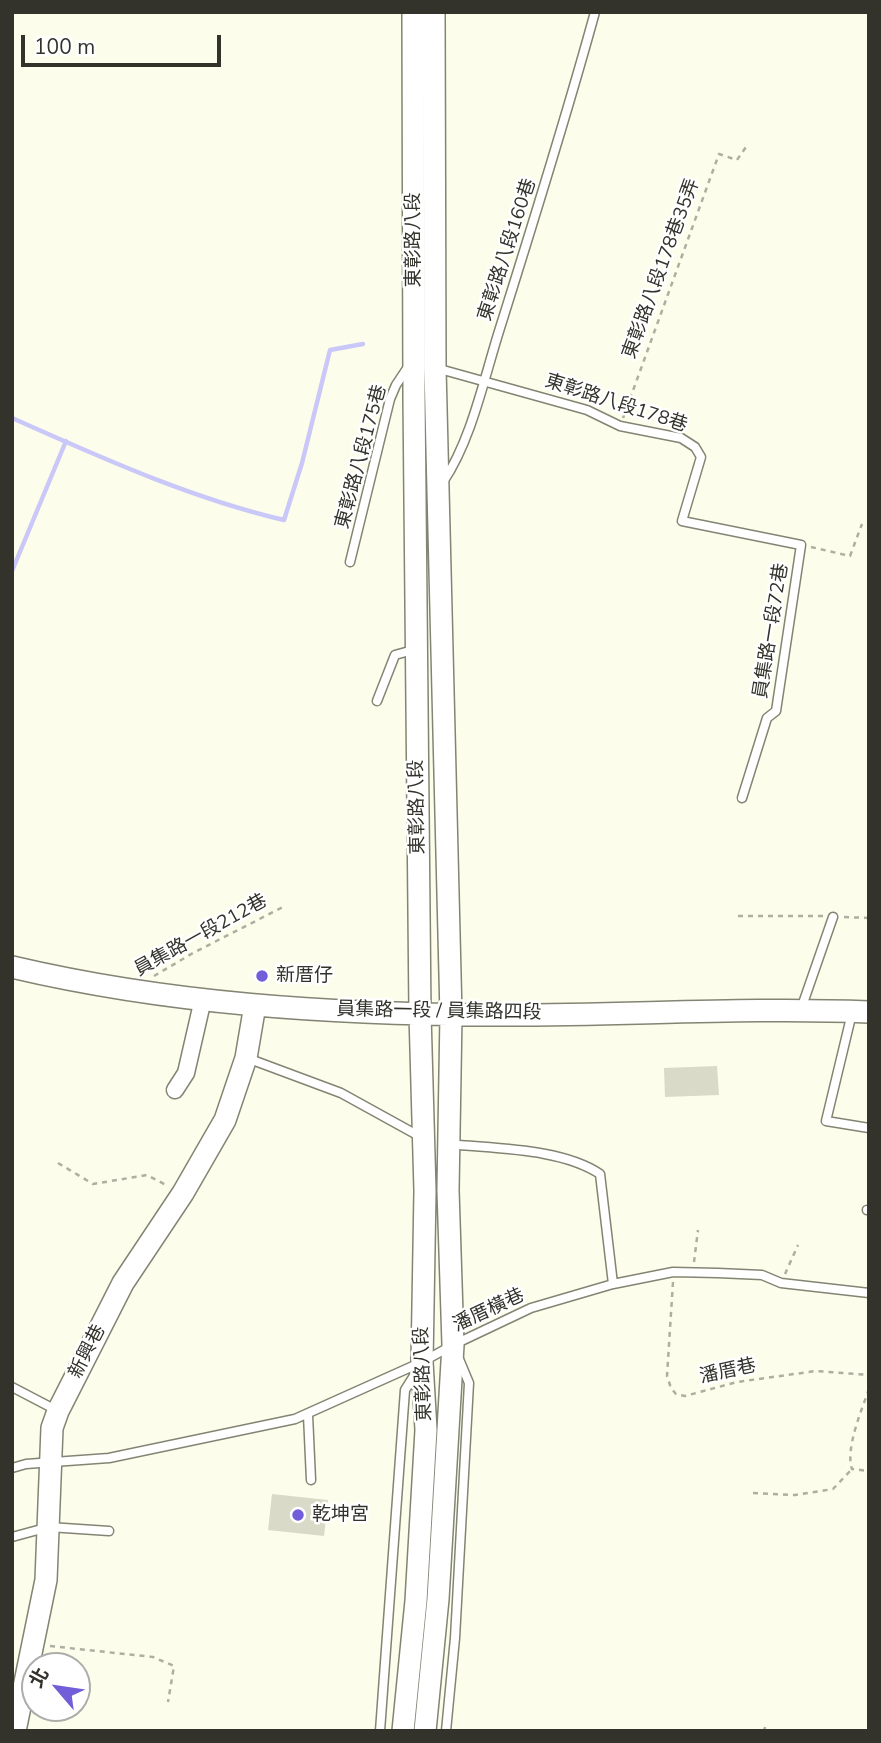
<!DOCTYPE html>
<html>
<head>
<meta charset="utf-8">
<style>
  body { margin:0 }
  #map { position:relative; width:881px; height:1743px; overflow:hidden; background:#fdfdeb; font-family:"Nunito Sans","Noto Sans TC",sans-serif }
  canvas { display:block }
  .frame { position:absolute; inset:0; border:14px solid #33332c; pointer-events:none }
  .north { position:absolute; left:21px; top:1652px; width:70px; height:70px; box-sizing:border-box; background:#fff; border:2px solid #adadab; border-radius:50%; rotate:299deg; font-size:19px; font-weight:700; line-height:28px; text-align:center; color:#33332c }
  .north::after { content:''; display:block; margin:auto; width:24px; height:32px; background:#715ed8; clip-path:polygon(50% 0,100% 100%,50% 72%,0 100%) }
  .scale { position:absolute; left:21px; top:35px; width:200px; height:32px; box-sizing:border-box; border:4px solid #33332c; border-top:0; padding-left:9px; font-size:21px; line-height:24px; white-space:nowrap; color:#33332c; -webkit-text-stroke:5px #fff; paint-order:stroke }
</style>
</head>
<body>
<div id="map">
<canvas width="881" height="1743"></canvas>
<div class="frame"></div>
<div class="north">北</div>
<div class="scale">100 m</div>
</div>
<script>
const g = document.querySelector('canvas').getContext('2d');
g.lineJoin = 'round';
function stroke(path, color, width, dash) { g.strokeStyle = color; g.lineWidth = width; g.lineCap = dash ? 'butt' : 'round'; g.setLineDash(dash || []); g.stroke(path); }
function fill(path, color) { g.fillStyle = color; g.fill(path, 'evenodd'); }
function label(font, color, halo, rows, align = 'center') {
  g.font = font + ' "Nunito Sans","Noto Sans TC",sans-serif'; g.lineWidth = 5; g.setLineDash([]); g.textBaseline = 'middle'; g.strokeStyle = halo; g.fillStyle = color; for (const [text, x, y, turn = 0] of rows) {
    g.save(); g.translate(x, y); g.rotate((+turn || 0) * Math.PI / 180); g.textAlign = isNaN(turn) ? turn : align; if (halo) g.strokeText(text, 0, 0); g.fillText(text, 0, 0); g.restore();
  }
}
const stream = new Path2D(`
  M12,418C100,457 190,498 284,520L302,463L330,350L363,344
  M12,571L66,441`);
const building = new Path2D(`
  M717,1066L719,1095L665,1097L664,1068Z
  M272,1494L328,1500L324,1536L268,1530Z`);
const path = new Path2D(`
  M623,418L719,154L737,160L746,147
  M811,547L850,556L862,524
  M738,916H823
  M844,917L869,918
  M154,976L193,953L283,907
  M58,1163L93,1184L147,1175L168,1186
  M694,1262L698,1230
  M785,1274L798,1245
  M673,1282L667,1376L671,1388L676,1394L685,1396L737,1382L816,1371L869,1375
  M869,1389C862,1409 845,1449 852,1469L869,1471
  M753,1493L795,1495L833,1489L852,1469
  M50,1646L153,1657L174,1666L168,1702
  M764,1731L765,1727`);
const lane = new Path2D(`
  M436,368L587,410L620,426L681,438L695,447L701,457L682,521L801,545L776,711L767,718L742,798
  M443,482C472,439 484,378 500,328C533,223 566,118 595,12
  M350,562L390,399L396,385L406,370L409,369
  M377,701L395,655L413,650
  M801,1009L833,917
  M852,1013L826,1121L869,1128
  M247,1058L341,1093L419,1136
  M449,1144C495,1149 561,1148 600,1174L613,1284
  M867,1210H869
  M12,1387L56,1410
  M308,1415L311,1480
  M12,1468L26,1464L109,1458L295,1419L422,1362L453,1345L531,1308L613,1284L673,1272L718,1273L762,1275L781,1283L869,1293
  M12,1537L49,1527L109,1531
  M380,1731L405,1390L417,1371
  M446,1731L455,1638L469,1383L459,1359`);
const street = new Path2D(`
  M175,1090L186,1073L203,999`);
const secondary = new Path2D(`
  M12,967C169,1004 331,1014 492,1015C618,1016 743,1007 869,1012
  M15,1731L46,1580L52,1428L58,1411L123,1283L183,1193L225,1120L246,1058L255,1005
  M403,1731L416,1601L426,1430L422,1362L425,1191L420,1014L414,397L413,12
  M425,1731L438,1599L453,1345L448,1190L451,1015L435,368L434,12`);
const markers = [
  [262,976,7,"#715ed8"],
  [298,1515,7,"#715ed8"]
];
const streetNames = [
  ["東彰路八段",414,240,-90],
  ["東彰路八段160巷",508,250,-72],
  ["東彰路八段178巷35弄",662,269,-70],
  ["東彰路八段178巷",616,404,18],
  ["東彰路八段175巷",362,457,-75],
  ["員集路一段72巷",772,631,-81],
  ["東彰路八段",418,807,-91],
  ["員集路一段212巷",201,936,-29],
  ["員集路一段 / 員集路四段",439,1012,1],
  ["潘厝橫巷",489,1311,-25],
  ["新興巷",88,1352,-63],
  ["潘厝巷",728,1372,-12],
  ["東彰路八段",424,1374,-92]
];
const poiNames = [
  ["新厝仔",276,976],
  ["乾坤宮",312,1515]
];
stroke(stream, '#cac8f8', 4.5);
fill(building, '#dadac8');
stroke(lane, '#848474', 11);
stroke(street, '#848474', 19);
stroke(secondary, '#848474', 24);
stroke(path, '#aeaea1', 2.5, [5, 5]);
stroke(lane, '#fff', 8);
stroke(street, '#fff', 16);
stroke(secondary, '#fff', 21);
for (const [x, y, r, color] of markers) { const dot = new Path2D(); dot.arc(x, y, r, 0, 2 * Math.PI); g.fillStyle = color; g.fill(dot); stroke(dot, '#fff', 2.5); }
label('19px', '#33332c', '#fff', streetNames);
label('19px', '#33332c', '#fff', poiNames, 'left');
</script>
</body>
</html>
